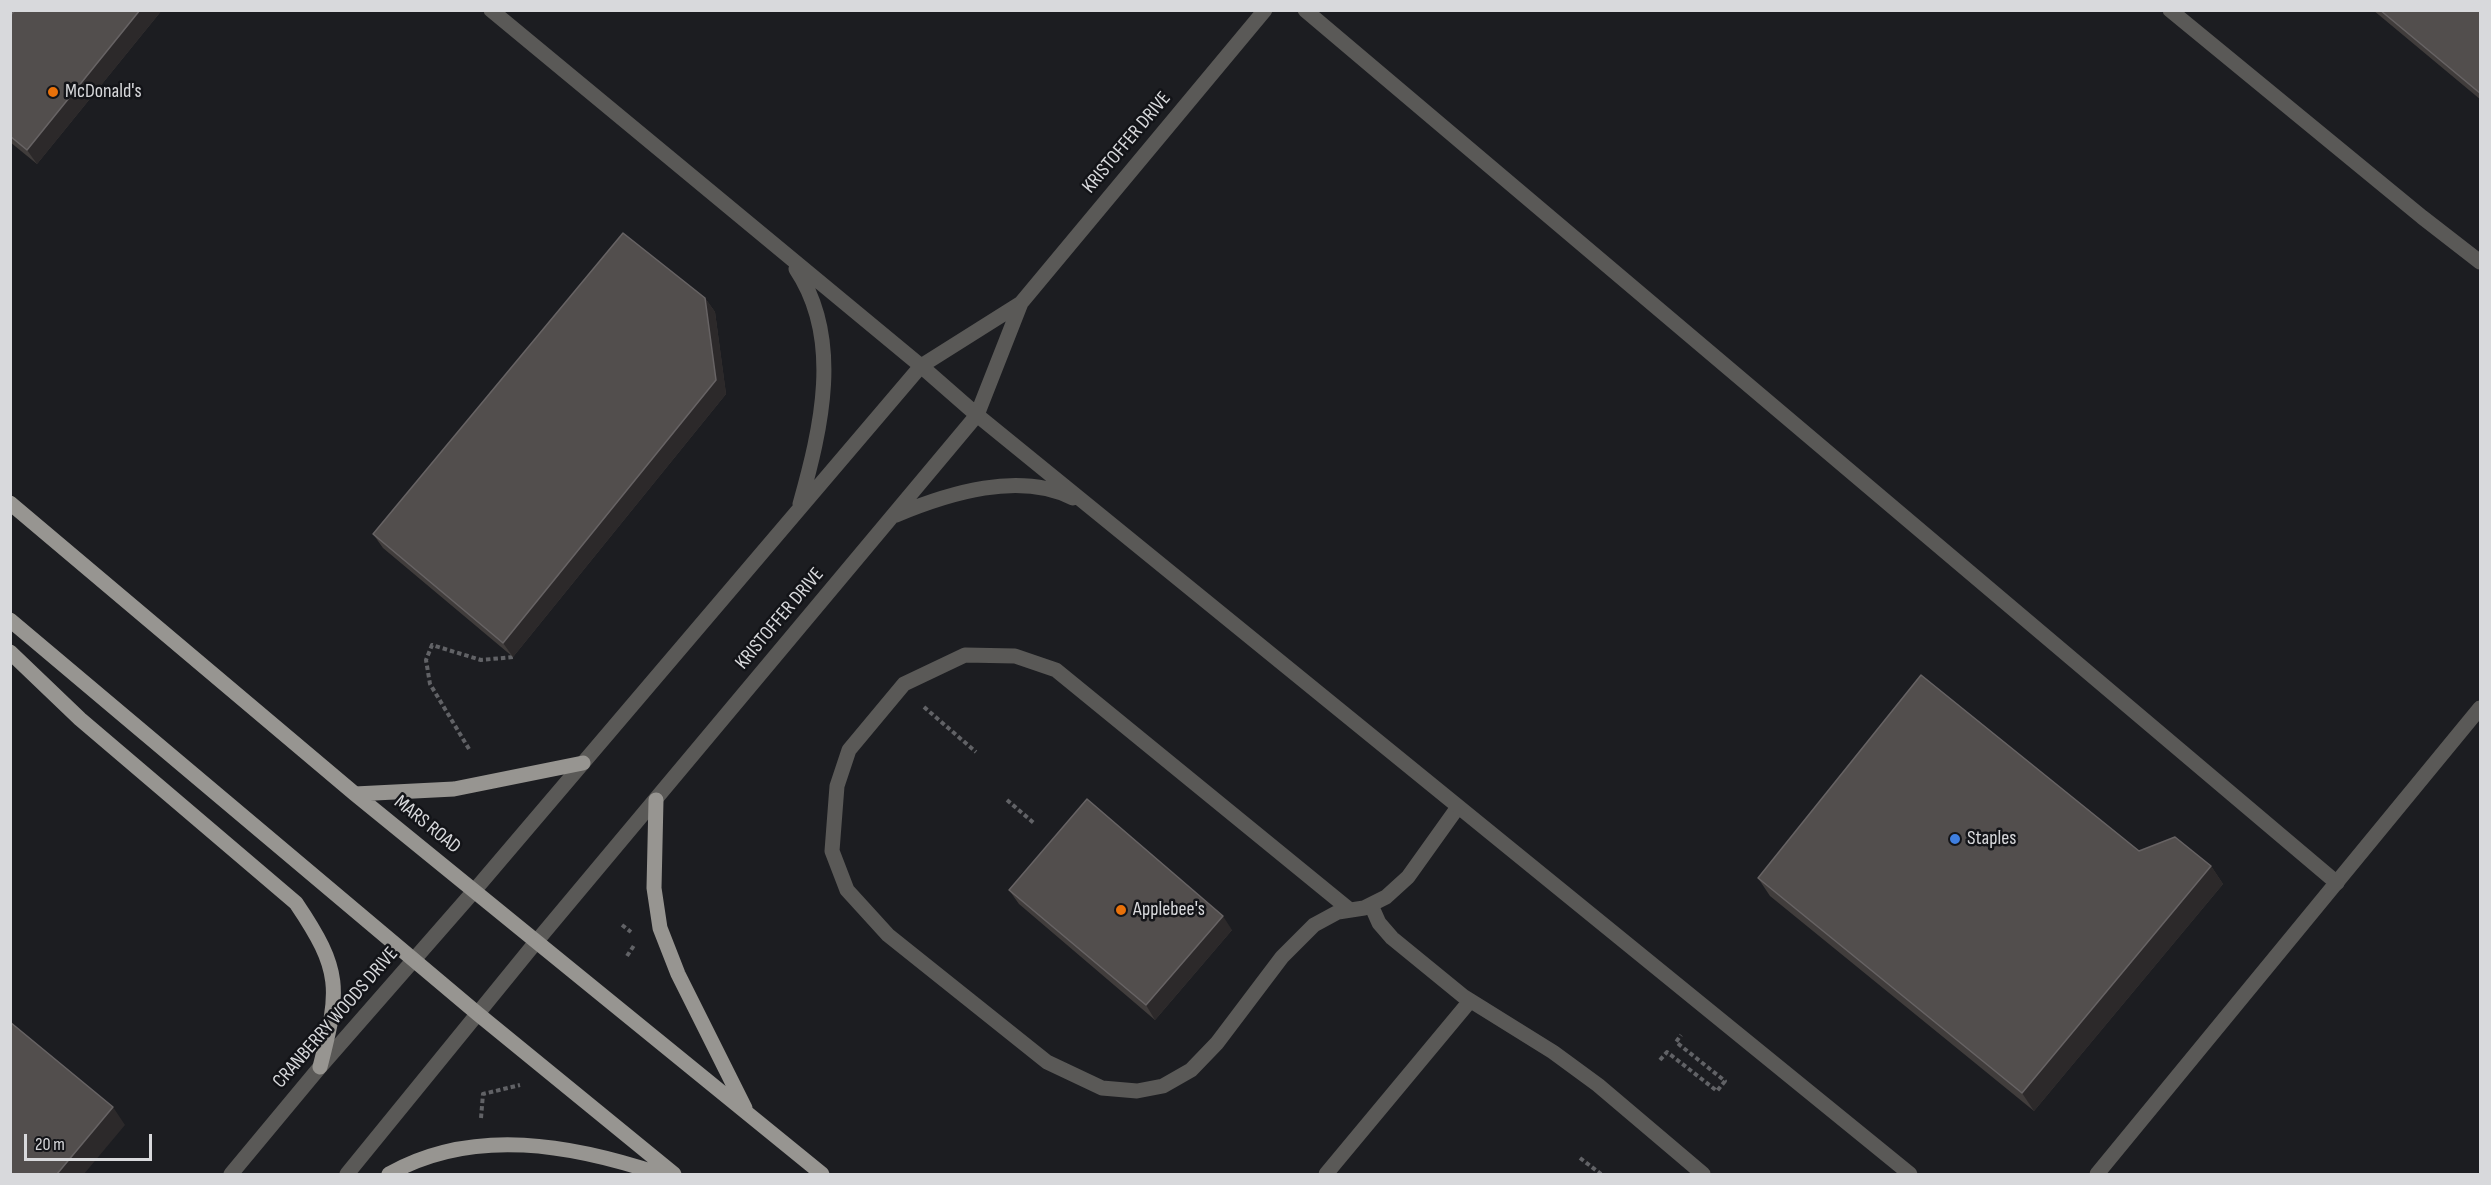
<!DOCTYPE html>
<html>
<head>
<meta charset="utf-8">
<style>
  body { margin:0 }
  #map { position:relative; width:2491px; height:1185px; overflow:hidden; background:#1c1d21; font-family:"Sofia Sans Condensed",sans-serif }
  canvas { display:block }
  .frame { position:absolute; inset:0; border:12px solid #d8d9dc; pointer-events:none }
  .scale { position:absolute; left:24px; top:1134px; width:128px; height:27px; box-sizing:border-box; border:3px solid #d8d9dc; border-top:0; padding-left:8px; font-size:18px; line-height:21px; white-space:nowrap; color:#d8d9dc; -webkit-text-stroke:4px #131418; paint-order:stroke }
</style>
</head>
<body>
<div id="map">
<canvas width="2491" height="1185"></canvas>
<div class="frame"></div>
<div class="scale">20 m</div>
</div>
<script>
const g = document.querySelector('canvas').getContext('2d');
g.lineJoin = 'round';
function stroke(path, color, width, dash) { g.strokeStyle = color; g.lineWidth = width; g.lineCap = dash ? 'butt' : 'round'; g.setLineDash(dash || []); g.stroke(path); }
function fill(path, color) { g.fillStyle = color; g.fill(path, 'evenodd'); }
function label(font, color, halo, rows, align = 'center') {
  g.font = font + ' "Sofia Sans Condensed",sans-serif'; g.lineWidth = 5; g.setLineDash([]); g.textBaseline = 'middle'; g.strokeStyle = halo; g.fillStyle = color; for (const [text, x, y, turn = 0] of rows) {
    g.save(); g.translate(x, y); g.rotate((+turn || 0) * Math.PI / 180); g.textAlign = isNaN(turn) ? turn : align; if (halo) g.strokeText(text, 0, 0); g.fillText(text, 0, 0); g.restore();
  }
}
const path = new Path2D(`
  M924,707L976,752
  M469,749L430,684L426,660L432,645L481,660L513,657
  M1007,800L1035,824
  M622,925L631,932
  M627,956L635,944
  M1660,1060L1667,1052L1717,1091L1725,1081L1676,1042L1681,1035
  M481,1118L483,1094L520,1085
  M1580,1158L1601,1174`);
const service = new Path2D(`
  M1305,10L2337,883
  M1371,905L1379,923L1392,938L1463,996L1553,1052L1598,1085L1703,1174
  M1350,910L1056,670L1015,656L965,655L904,684L849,750L837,786L832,851L847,890L888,935L1047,1062L1102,1088L1137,1091L1163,1086L1191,1070L1217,1043L1282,957L1314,925L1338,912L1364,908L1386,897L1408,877L1458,807
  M1326,1174L1470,1001`);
const minor = new Path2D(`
  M491,10L921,366L977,415L1910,1174
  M2170,10L2422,217L2480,262
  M796,269C843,339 821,429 800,504
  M896,515C949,493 1019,471 1073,498
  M474,891L921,366L1021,303L1265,10
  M536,942L977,415L1021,303
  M2097,1174L2480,708`);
const tertiary = new Path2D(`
  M231,1174L320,1067L474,891
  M347,1174L536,942`);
const primary = new Path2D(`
  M10,503L355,794L822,1174
  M10,620L478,1014L674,1174
  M10,652L80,719L296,903C342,971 340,989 320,1067
  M355,794L454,789L583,763
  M656,800L654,888L660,928L678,974L745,1108
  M389,1174C474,1126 573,1145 660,1174`);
const wall = new Path2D(`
  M15,10H162L37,164L10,142V16Z
  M2373,10H2481V100Z
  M705,298L715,312L726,394L513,657L383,548L373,534Z
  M2139,851L2211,866L2223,884L2034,1111L1770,896L1758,878Z
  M1009,890L1232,930L1155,1020L1019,904Z`);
const shadedWall = new Path2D(`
  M140,10H162L37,164L27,150Z
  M705,298L715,312L726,394L513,657L503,643Z
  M2211,866L2223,884L2034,1111L2022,1093Z
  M1223,916L1232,930L1155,1020L1146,1005Z
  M113,1107L125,1125L84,1174H57Z`);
const building = new Path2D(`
  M15,10H140L27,150L10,136V16Z
  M2380,10H2481V94Z
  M623,233L705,298L716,380L503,643L373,534Z
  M1921,675L2139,851L2175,837L2211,866L2022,1093L1758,878Z
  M1087,799L1223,916L1146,1005L1009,890Z
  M10,1022L113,1107L57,1174H10Z`);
const markers = [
  [53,92,6,"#e8710a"],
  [1955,839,6,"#3f7fe0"],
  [1121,910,6,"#e8710a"]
];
const poiNames = [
  ["McDonald's",65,92],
  ["Staples",1967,839],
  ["Applebee's",1133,910]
];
const streetNames = [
  ["KRISTOFFER DRIVE",1127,143,-50],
  ["KRISTOFFER DRIVE",780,619,-50],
  ["MARS ROAD",427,825,39],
  ["CRANBERRY WOODS DRIVE",336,1018,-49]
];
stroke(path, '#616266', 4, [4.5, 3]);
stroke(service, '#5a5957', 15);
stroke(minor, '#5a5957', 15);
stroke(tertiary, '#5a5957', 15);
stroke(primary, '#979591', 15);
fill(wall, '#413d3c');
fill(shadedWall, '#2c292a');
fill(building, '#524e4d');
stroke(building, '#676364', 1.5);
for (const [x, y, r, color] of markers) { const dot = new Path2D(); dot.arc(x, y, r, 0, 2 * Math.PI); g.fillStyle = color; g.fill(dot); stroke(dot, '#131418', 2); }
label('20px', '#d8d9dc', '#131418', poiNames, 'left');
label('20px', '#d8d9dc', '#131418', streetNames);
</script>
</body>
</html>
